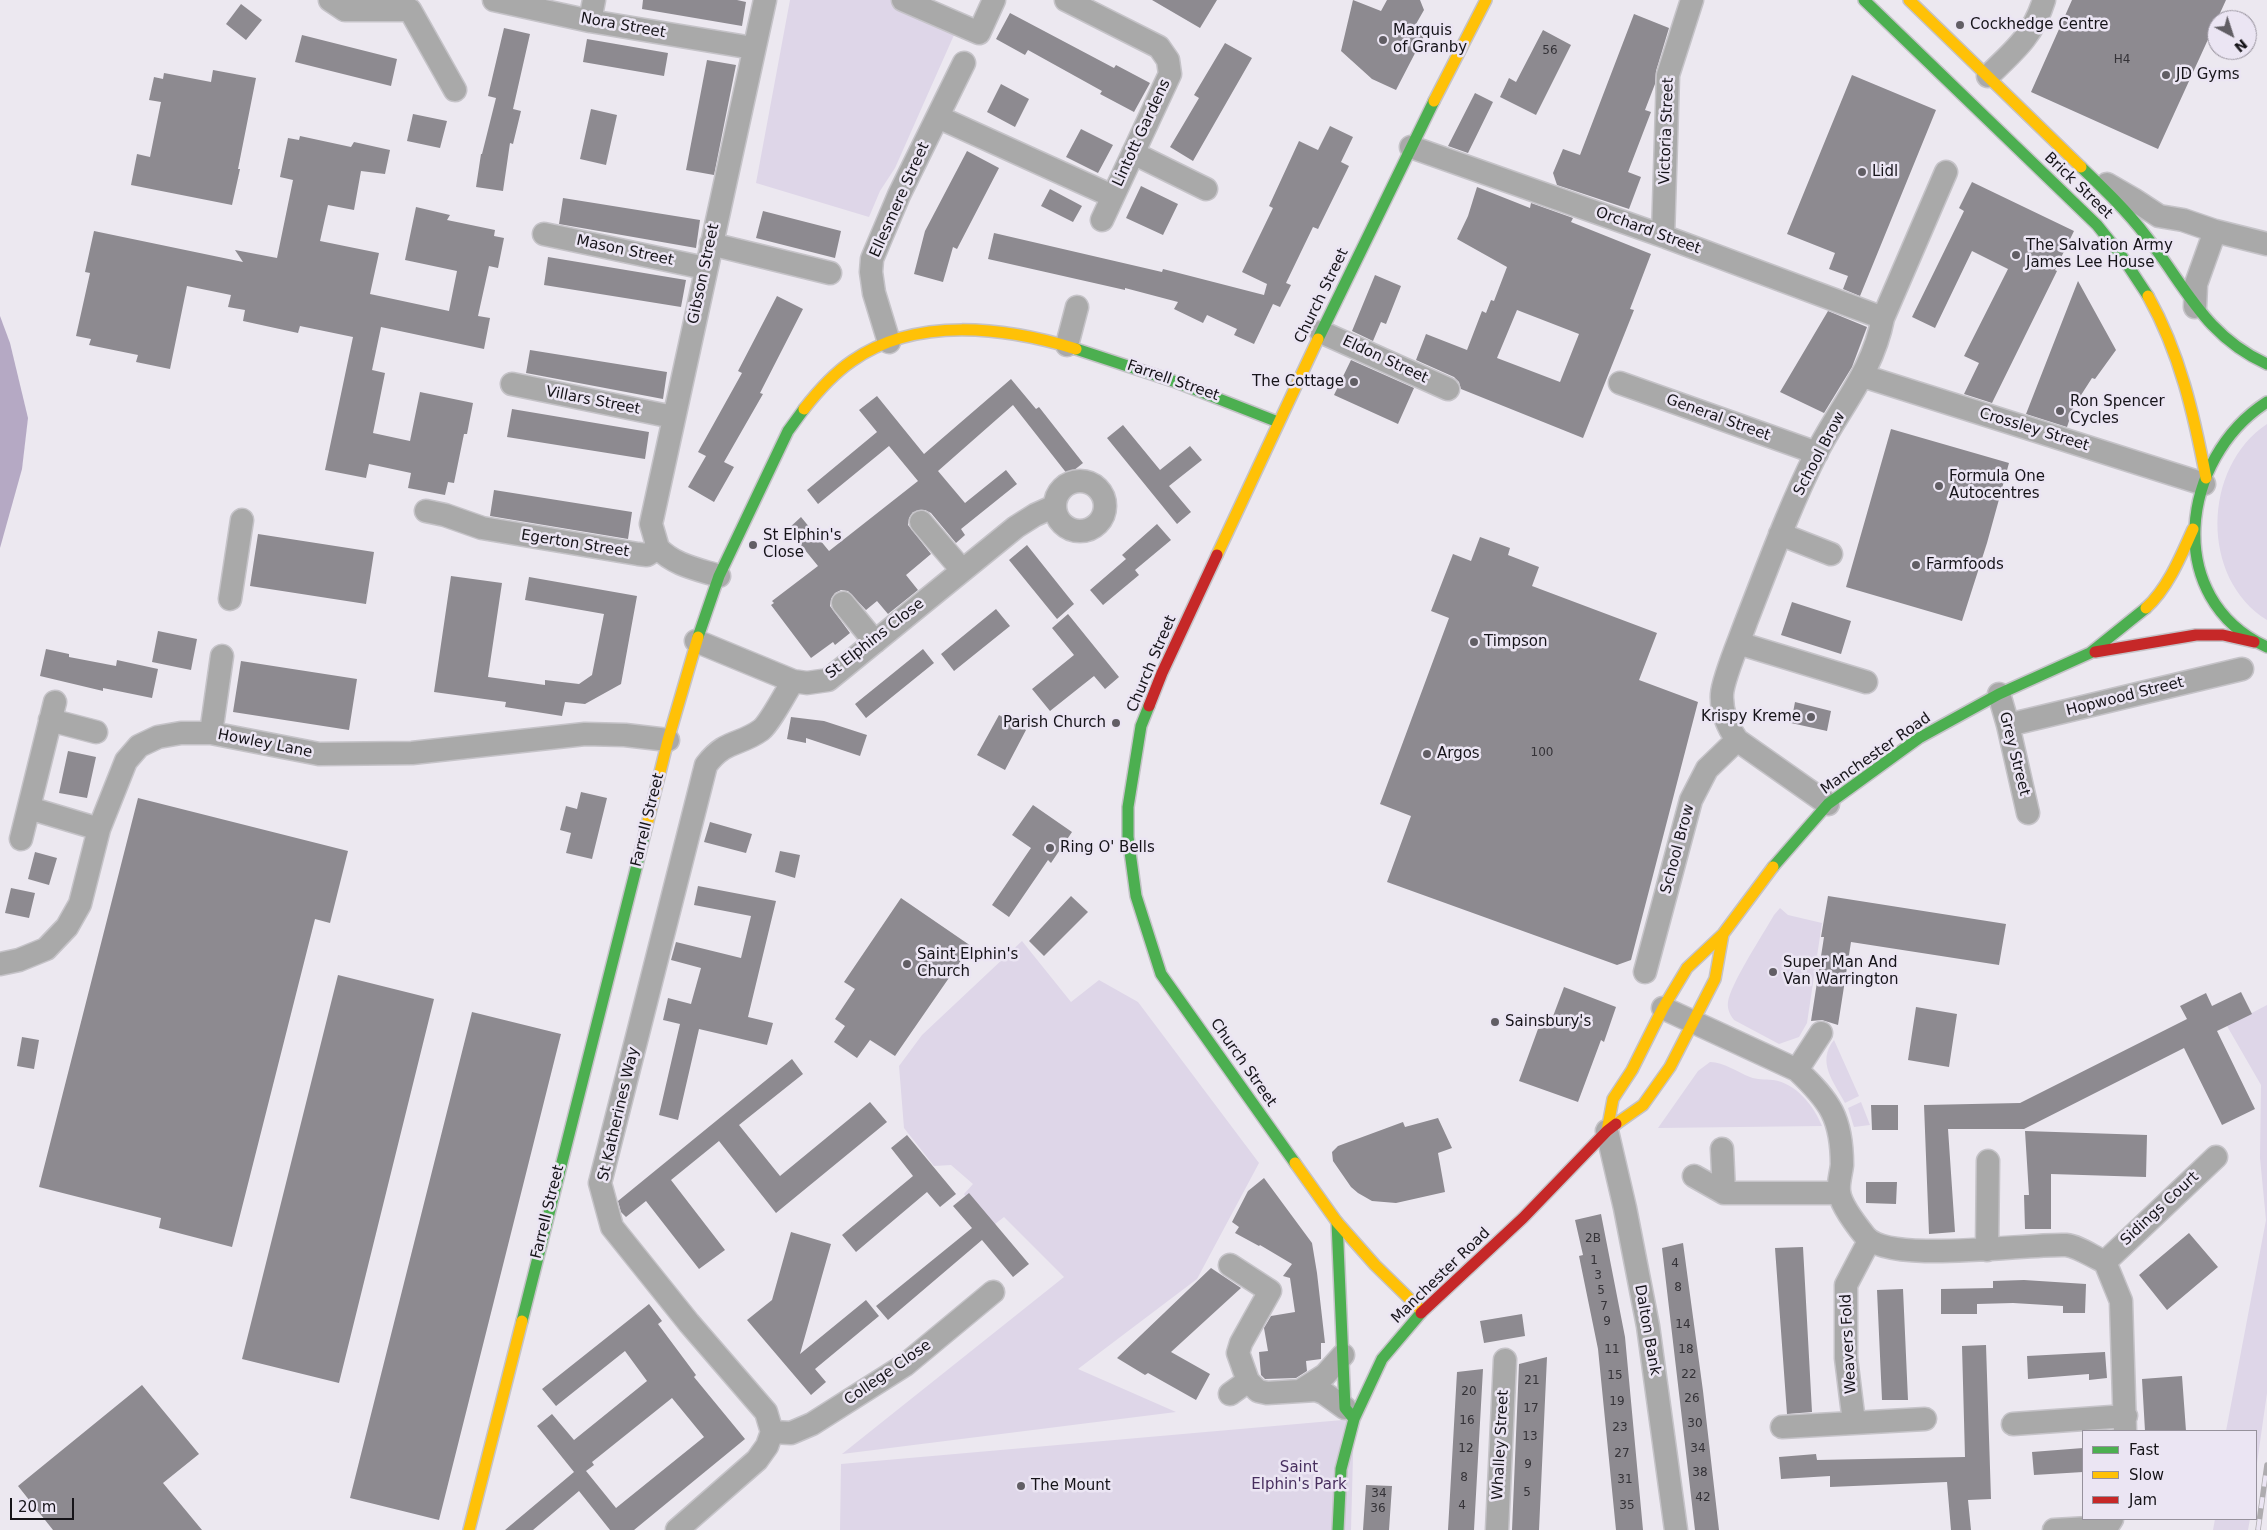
<!DOCTYPE html>
<html>
<head>
<meta charset="utf-8">
<style>
  body { margin:0 }
  #map { position:relative; width:2267px; height:1530px; overflow:hidden; background:#ece8f0; font-family:"DejaVu Sans",sans-serif }
  canvas { display:block }
  .legend { position:absolute; left:2082px; top:1430px; width:175px; height:90px; box-sizing:border-box; background:#ebe5f3; border:1px solid #96919c; margin:0; padding:6px 9px; list-style:none; font-size:15px; color:#161419 }
  .legend li { display:flex; align-items:center; gap:10px; height:25px }
  .legend b { width:25px; border:1px solid #96919c }
  .north { position:absolute; left:2207px; top:10px; width:50px; height:50px; box-sizing:border-box; background:#ebe5f3; border:1px solid #96919c; border-radius:50%; rotate:140deg; font-size:14px; font-weight:700; line-height:20px; text-align:center; color:#161419 }
  .north::after { content:''; display:block; margin:auto; width:18px; height:22px; background:#615e64; clip-path:polygon(50% 0,100% 100%,50% 72%,0 100%) }
  .scale { position:absolute; left:10px; top:1498px; width:64px; height:22px; box-sizing:border-box; border:2px solid #161419; border-top:0; padding-left:6px; font-size:15px; line-height:18px; white-space:nowrap; color:#161419; -webkit-text-stroke:4px #ebe5f3; paint-order:stroke }
</style>
</head>
<body>
<div id="map">
<canvas width="2267" height="1530"></canvas>
<ul class="legend">
<li><b style="height:6px;background:#4caf50"></b>Fast</li>
<li><b style="height:6px;background:#ffc107"></b>Slow</li>
<li><b style="height:6px;background:#c62828"></b>Jam</li>
</ul>
<div class="north">N</div>
<div class="scale">20 m</div>
</div>
<script>
const g = document.querySelector('canvas').getContext('2d');
g.lineJoin = 'round';
function fill(path, color) { g.fillStyle = color; g.fill(path, 'evenodd'); }
function stroke(path, color, width, dash) { g.strokeStyle = color; g.lineWidth = width; g.lineCap = dash ? 'butt' : 'round'; g.setLineDash(dash || []); g.stroke(path); }
function label(font, color, halo, rows, align = 'center') {
  g.font = font + ' "DejaVu Sans",sans-serif'; g.lineWidth = 5; g.setLineDash([]); g.textBaseline = 'middle'; g.strokeStyle = halo; g.fillStyle = color; for (const [text, x, y, turn = 0] of rows) {
    g.save(); g.translate(x, y); g.rotate((+turn || 0) * Math.PI / 180); g.textAlign = isNaN(turn) ? turn : align; if (halo) g.strokeText(text, 0, 0); g.fillText(text, 0, 0); g.restore();
  }
}
const green = new Path2D(`
  M790,0H909L958,26L895,168L880,191L869,217L756,183Z
  M2267,424V620C2200,579 2202,467 2267,424Z
  M1780,908L1788,915L1822,923L1807,1023L1799,1037L1779,1044L1734,1020C1730,1015 1727,1009 1728,1002C1730,985 1763,934 1774,915Z
  M1022,941L1071,1002L1099,980L1138,1002L1259,1163L1197,1279L1078,1369L1176,1412L842,1454L1064,1277L1004,1217L990,1228L964,1194L973,1184L951,1165L934,1166L904,1128L899,1066L922,1035Z
  M2267,1005V1393L2256,1470V1431H2226L2266,1220L2260,1158L2261,1085L2227,1026Z
  M1834,1040L1859,1096L1845,1103C1834,1082 1816,1062 1834,1040Z
  M1710,1062C1724,1062 1737,1072 1750,1077C1757,1080 1765,1079 1773,1080C1796,1083 1814,1106 1822,1126L1658,1128L1698,1071Z
  M1861,1102L1870,1125L1854,1127L1848,1108Z
  M1354,1419L1351,1530H840L841,1464Z
  M2215,1519H2250L2248,1530H2213Z`);
const water = new Path2D(`
  M0,316L10,343L28,418L22,469L0,548Z`);
const building = new Path2D(`
  M643,0H737L746,2L742,26L642,9Z
  M1152,0H1217L1200,28Z
  M1353,0L1381,11L1387,0H1420L1424,10L1416,24L1427,30L1396,90L1372,79L1341,51Z
  M2072,0H2226L2158,149L2031,92Z
  M241,4L262,20L246,40L226,24Z
  M1010,13L1114,68L1116,65L1150,83L1134,112L1100,94L1102,91L1028,50L1025,55L996,39Z
  M1634,14L1669,28L1656,71L1655,84L1645,110L1651,112L1628,172L1641,177L1629,209L1557,185L1553,173L1563,149L1580,155Z
  M504,28L530,34L513,109L521,111L513,144L510,143L503,191L476,187L481,154H482L496,98L488,96Z
  M1543,30L1571,45L1536,115L1500,97L1509,78L1516,82Z
  M302,35L397,59L391,86L295,62Z
  M587,39L668,53L664,76L583,62Z
  M1225,43L1252,58L1193,161L1170,147L1199,98L1194,95Z
  M707,60L736,65L714,175L686,170Z
  M213,70L256,78L238,169H240L232,205L131,185L137,154L150,157L161,102L149,100L154,77L163,79L164,73L211,82Z
  M1852,75L1936,110L1860,296L1843,289L1848,276L1829,269L1835,253L1787,234Z
  M1001,84L1029,99L1015,127L987,112Z
  M1475,93L1493,102L1468,153L1448,146Z
  M591,109L617,115L606,165L580,159Z
  M413,114L447,121L440,148L407,141Z
  M1330,126L1353,137L1341,162L1349,166L1318,229L1313,227L1286,283L1291,285L1280,307L1273,304L1254,344L1234,335L1237,329L1207,315L1203,323L1174,309L1178,302L1125,288V290L988,259L994,233L1162,272L1163,269L1264,295L1267,284L1242,272L1273,208L1269,206L1299,141L1318,150Z
  M1081,129L1113,145L1098,173L1066,157Z
  M300,136L351,147L354,142L390,150L385,174L361,171L354,210L328,205L320,241L379,253L370,294L449,311L457,271L405,260L416,207L450,215L447,220L495,230L494,236L504,238L498,268L489,266L478,316L490,318L484,349L381,327L372,370L385,373L373,433L410,441L420,392L473,403L467,434H464L454,483L448,482L445,495L408,488L411,473L369,464L366,478L325,470L353,337L300,326L298,333L243,321L245,310L228,307L231,295L187,286L170,369L136,362L138,355L89,345L91,339L76,336L90,273L85,272L94,231L243,262L235,250L277,258L293,180L280,177L288,138L299,140Z
  M967,151L999,168L957,249L953,247L943,282L914,274L925,231Z
  M1972,182L2074,231L2055,270L2057,271L1992,403L1964,394L1979,363L1964,356L2008,269L1972,251L1935,328L1912,317L1964,211L1959,208Z
  M1141,186L1178,204L1163,235L1126,218Z
  M1477,187L1530,208L1531,203L1573,218L1571,222L1651,254L1630,309L1634,310L1583,438L1461,389L1459,382L1454,377L1416,360L1426,334L1467,350L1482,311L1486,313L1491,300L1494,301L1507,267L1457,239L1468,216ZM1517,310L1579,334L1560,382L1497,358Z
  M1050,189L1082,206L1073,222L1041,206Z
  M563,198L700,220L696,248L559,224Z
  M763,211L841,231L835,258L756,238Z
  M548,257L686,280L681,307L544,285Z
  M1375,275L1401,286L1386,324L1381,322L1373,341L1352,331Z
  M2078,281L2116,350L2095,379L2092,378L2074,406L2067,427L2026,414Z
  M777,296L803,309L760,393L763,394L724,462L734,467L714,502L688,487L706,456L698,452L742,373L738,371Z
  M1828,311L1867,327L1852,367L1824,413L1780,392Z
  M530,350L667,372L663,399L526,373Z
  M1351,360L1414,388L1398,424L1334,395Z
  M1011,379L1036,409L1039,407L1083,463L1068,475L1013,405L938,471L965,503L1006,470L1017,484L961,529L965,535L956,543L931,513L925,510L913,512L909,518L908,525L931,554L906,575L918,590L888,614L877,601L866,610L848,591L841,590L835,593L831,599L830,606L850,633L835,645L833,642L811,658L771,605L774,603L772,601L818,566L788,529L801,517L829,551L918,481L889,446L818,504L807,490L877,432L859,410L877,396L924,454Z
  M512,409L649,432L645,459L507,437Z
  M1123,425L1160,470L1190,446L1202,460L1169,486L1191,512L1177,524L1107,438Z
  M1891,429L2009,463L1987,543L1962,621L1846,587Z
  M494,490L632,512L628,539L490,516Z
  M1157,524L1171,540L1135,570L1139,575L1103,605L1090,590L1126,559L1122,555Z
  M258,534L374,552L366,604L250,586Z
  M1480,537L1510,548L1508,555L1539,567L1532,586L1657,633L1639,680L1698,702L1631,960L1617,965L1387,882L1411,816L1380,804L1449,618L1431,611L1453,554L1471,561Z
  M1027,545L1074,604L1057,619L1009,560Z
  M451,576L502,583L488,677L545,685V680L579,684L592,675L604,614L525,600L529,577L637,596L621,684L585,704L565,702L562,716L505,707L506,702L434,692Z
  M1792,602L1851,621L1841,654L1781,635Z
  M996,609L1010,626L954,671L941,654Z
  M1068,614L1119,677L1105,689L1094,676L1050,711L1032,689L1074,655L1052,628Z
  M158,631L197,639L191,670L152,662Z
  M46,649L69,654V657L116,666L117,660L158,669L152,698L103,688V691L40,676Z
  M923,649L934,663L866,718L855,704Z
  M241,661L357,679L349,730L233,712Z
  M1795,702L1831,711L1827,731L1791,723Z
  M999,715L1026,730L1005,770L977,755Z
  M791,717L824,721L867,735L860,756L806,738V743L787,739Z
  M68,751L96,757L87,798L59,793Z
  M581,792L607,798L592,859L566,853L571,833L560,830L566,806L577,809Z
  M138,798L348,851L330,923L315,919L232,1247L159,1228L161,1218L39,1187Z
  M1033,805L1072,832L1051,863L1048,860L1009,917L992,905L1031,848L1012,835Z
  M710,822L752,834L746,853L704,842Z
  M780,851L800,855L795,878L775,872Z
  M35,852L57,858L49,885L28,879Z
  M698,886L776,901L748,1017L773,1023L767,1045L699,1029L678,1120L659,1115L680,1024L663,1020L668,998L691,1004L701,968L671,960L676,942L741,958L751,916L694,905Z
  M11,888L35,893L29,918L5,913Z
  M1071,896L1088,912L1044,956L1029,941Z
  M1828,896L2006,924L1999,965L1851,942L1838,1025L1822,1020L1811,1021L1824,937H1821Z
  M901,898L971,946L895,1056L870,1040L857,1058L834,1042L845,1026L835,1019L855,989L844,982Z
  M338,975L434,999L339,1383L242,1359Z
  M1564,987L1616,1007L1604,1042L1601,1040L1578,1102L1519,1081L1538,1029L1549,1027Z
  M2241,992L2252,1014L2217,1031L2255,1109L2222,1125L2184,1048L2024,1129H1948L1955,1232L1929,1234L1924,1105L2020,1103L2187,1019L2180,1006L2206,993L2212,1006Z
  M1916,1007L1957,1014L1949,1067L1908,1060Z
  M472,1012L561,1034L439,1520L350,1498Z
  M22,1037L39,1040L34,1069L17,1066Z
  M792,1059L803,1074L739,1125L780,1176L870,1102L887,1122L776,1213L719,1141L671,1180L725,1250L699,1269L646,1201L626,1217L621,1212L618,1201Z
  M1871,1105H1898V1130H1872Z
  M1438,1118L1452,1148L1438,1153L1445,1192L1396,1203L1372,1201L1358,1193L1351,1187L1333,1161L1332,1152L1338,1146L1403,1122L1405,1127Z
  M2025,1131L2147,1135L2146,1177L2051,1174V1229H2025L2024,1195H2029Z
  M907,1135L956,1194L940,1207L927,1192L856,1252L842,1235L913,1176L891,1148Z
  M1264,1178L1312,1243L1317,1273L1325,1343H1321V1359L1306,1361L1307,1371L1296,1378L1265,1379L1261,1375L1259,1352L1268,1351L1264,1328L1271,1316L1295,1312L1290,1278L1283,1276L1292,1264L1260,1245L1259,1246L1235,1233L1239,1227L1232,1222L1248,1191Z
  M1866,1182H1897L1896,1204L1866,1203Z
  M969,1193L1029,1264L1013,1277L982,1240L888,1320L876,1306L972,1228L953,1206Z
  M1601,1214L1625,1337L1643,1530H1616L1598,1349L1579,1256L1583,1255L1575,1220Z
  M791,1232L831,1244L800,1354L866,1300L879,1316L815,1369L826,1382L811,1395L747,1320L772,1300Z
  M2189,1233L2218,1267L2167,1310L2139,1275Z
  M1683,1243L1703,1391L1719,1530H1695L1662,1248Z
  M1803,1247L1812,1412L1787,1414L1775,1248Z
  M1211,1268L1241,1288L1171,1352L1210,1374L1196,1400L1148,1373L1145,1375L1117,1358Z
  M2024,1280L2086,1284L2085,1313H2063V1306L2013,1303L1977,1304V1314H1941V1289L1993,1288V1281Z
  M1903,1289L1908,1400H1882L1877,1290Z
  M649,1304L662,1321L658,1324L696,1375L694,1377L745,1439L634,1530H610L579,1491L533,1530H505L574,1472L537,1426L552,1414L574,1440L647,1381L625,1351L556,1406L542,1389ZM672,1398L704,1437L616,1508L586,1471L594,1465L592,1462Z
  M1522,1314L1525,1336L1484,1343L1480,1321Z
  M1986,1345L1991,1499L1968,1500L1971,1530H1951L1947,1482L1830,1487V1476L1781,1479L1779,1457L1816,1454L1817,1460L1965,1457L1962,1346Z
  M2105,1352L2107,1378L2089,1380V1374L2028,1379L2027,1356Z
  M1547,1357L1539,1530H1512L1519,1364Z
  M1483,1369L1474,1530H1448L1457,1372Z
  M2182,1376L2186,1431H2145L2142,1379Z
  M142,1385L199,1454L163,1483L202,1530H53L18,1486Z
  M2083,1448V1472L2034,1475L2032,1452Z
  M1366,1485L1392,1486L1389,1530H1363Z`);
const street = new Path2D(`
  M330,0L345,10H410L455,90
  M494,0L590,21L753,48
  M903,0L979,33L994,0
  M1066,0L1159,47L1168,60L1170,74L1102,220
  M590,21L594,0
  M1988,76C2014,51 2033,36 2044,0
  M938,117L1112,196
  M1411,147L1663,236L1883,318
  M1133,153L1206,189
  M2107,184L2133,199L2159,216L2183,220L2215,231L2267,244
  M544,234L705,268
  M1663,236L1668,75L1692,0
  M711,244L830,273
  M2195,307L2196,284L2215,231
  M1321,332L1448,389
  M889,342L874,293L871,272L872,259L899,195L964,63
  M1067,345L1077,307
  M1863,376L2204,484
  M1620,383L1817,453
  M512,384L673,417
  M1055 506a25 25 0 1 1 50 0a25 25 0 1 1-50 0Z
  M426,511L445,515L482,528L638,554L647,555L658,548C674,565 697,569 719,576
  M921,522L962,570
  M1780,534L1831,554
  M658,548L651,524L765,0
  M230,599L242,520
  M843,603L875,642
  M696,641L793,681L807,683L828,680L1016,527L1035,515L1055,506
  M1738,643L1866,682
  M1999,694L2008,725L2028,813
  M50,720L96,732
  M2008,725L2242,669
  M211,733L222,656
  M1828,804L1737,740C1727,726 1721,712 1722,694C1723,678 1740,639 1746,622C1768,566 1789,508 1816,454C1840,406 1872,374 1883,318L1946,172
  M29,808L99,829
  M21,839L55,702
  M0,964L19,960L46,949L67,927L80,904L99,829L126,761L139,746L158,737L181,733H211L319,754L412,753L585,734L625,735L668,740
  M1645,972L1691,800L1707,769L1737,740
  M1663,1008L1797,1070
  M1821,1033L1797,1070C1830,1101 1842,1118 1842,1165C1841,1174 1838,1183 1839,1191C1840,1204 1857,1226 1865,1236C1889,1265 2028,1243 2066,1245C2078,1246 2093,1257 2105,1262L2121,1301L2125,1431
  M1607,1131L1625,1208L1648,1326L1676,1530
  M1694,1176L1724,1193L1722,1149
  M1724,1193H1838
  M1987,1250L1988,1161
  M2105,1262L2216,1157
  M1230,1265L1270,1291L1241,1343L1238,1353L1248,1381L1258,1391L1267,1393L1316,1390L1324,1393L1345,1408
  M1303,1389L1325,1375L1343,1355
  M1230,1394L1248,1381
  M1854,1422L1846,1358V1285L1869,1241
  M2013,1424L2126,1416
  M1782,1427L1925,1419
  M772,1432L791,1433L812,1424L905,1365L993,1292
  M677,1530L757,1460L767,1446L772,1432L766,1412L689,1323L612,1227L600,1183L706,765C726,739 739,746 761,730C770,723 786,692 793,681
  M1497,1530L1505,1360
  M2054,1530L2107,1527L2112,1519`);
const fast = new Path2D(`
  M1864,0L2097,225L2121,255L2148,296
  M2081,167C2104,189 2127,211 2146,236C2186,287 2205,336 2267,364
  M1318,339L1434,101
  M1076,349L1173,381L1278,422
  M2267,402C2180,458 2162,599 2267,647
  M698,637L719,576L788,431L804,409
  M1149,706L1141,726L1128,807V837L1136,896L1161,974L1295,1163
  M1773,867L1828,804L1919,738L1999,694L2090,653L2146,608
  M1337,1222L1345,1408L1354,1419
  M522,1321L645,833
  M1338,1530L1341,1469L1354,1419L1382,1359L1421,1313`);
const slow = new Path2D(`
  M1909,0L2081,167
  M1434,101L1486,0
  M2148,296C2180,353 2194,415 2206,478
  M804,409C818,391 833,374 852,361C916,316 1005,327 1076,349
  M1217,555L1318,339
  M2146,608C2168,588 2181,556 2193,529
  M645,833L668,740L698,637
  M1616,1124L1643,1105L1670,1067L1715,979L1723,934
  M1607,1131L1613,1099L1632,1070L1663,1008L1687,968L1723,934L1773,867
  M1295,1163L1337,1222L1375,1265L1422,1311
  M469,1530L522,1321`);
const jam = new Path2D(`
  M2095,652L2196,635H2223L2254,642
  M1149,706L1162,673L1217,555
  M1421,1313L1523,1218L1607,1131L1616,1124`);
const rail = new Path2D(`
  M2258,1530L2267,1465`);
const markers = [
  [1960,25,5,"#615e64"],
  [1383,40,5,"#615e64"],
  [2166,75,5,"#615e64"],
  [1862,172,5,"#615e64"],
  [2016,255,5,"#615e64"],
  [1354,382,5,"#615e64"],
  [2060,411,5,"#615e64"],
  [1939,486,5,"#615e64"],
  [753,545,5,"#615e64"],
  [1916,565,5,"#615e64"],
  [1474,642,5,"#615e64"],
  [1811,717,5,"#615e64"],
  [1116,723,5,"#615e64"],
  [1427,754,5,"#615e64"],
  [1050,848,5,"#615e64"],
  [907,964,5,"#615e64"],
  [1773,972,5,"#615e64"],
  [1495,1022,5,"#615e64"],
  [1021,1486,5,"#615e64"]
];
const numberNames = [
  ["56",1550,51],
  ["H4",2122,60],
  ["100",1542,753],
  ["2B",1593,1239],
  ["1",1594,1261],
  ["4",1675,1264],
  ["3",1598,1276],
  ["8",1678,1288],
  ["5",1601,1291],
  ["7",1604,1307],
  ["9",1607,1322],
  ["14",1683,1325],
  ["11",1612,1350],
  ["18",1686,1350],
  ["22",1689,1375],
  ["15",1615,1376],
  ["21",1532,1381],
  ["20",1469,1392],
  ["26",1692,1399],
  ["19",1617,1402],
  ["17",1531,1409],
  ["16",1467,1421],
  ["30",1695,1424],
  ["23",1620,1428],
  ["13",1530,1437],
  ["12",1466,1449],
  ["34",1698,1449],
  ["27",1622,1454],
  ["9",1528,1465],
  ["38",1700,1473],
  ["8",1464,1478],
  ["31",1625,1480],
  ["5",1527,1493],
  ["34",1379,1494],
  ["42",1703,1498],
  ["4",1462,1506],
  ["35",1627,1506],
  ["36",1378,1509]
];
const poiNames = [
  ["Cockhedge Centre",1970,25],
  ["Marquis",1393,31],
  ["of Granby",1393,48],
  ["JD Gyms",2176,75],
  ["Lidl",1872,172],
  ["The Salvation Army",2026,246],
  ["James Lee House",2026,263],
  ["The Cottage",1344,382,"right"],
  ["Ron Spencer",2070,402],
  ["Cycles",2070,419],
  ["Formula One",1949,477],
  ["Autocentres",1949,494],
  ["St Elphin's",763,536],
  ["Close",763,553],
  ["Farmfoods",1926,565],
  ["Timpson",1484,642],
  ["Krispy Kreme",1801,717,"right"],
  ["Parish Church",1106,723,"right"],
  ["Argos",1437,754],
  ["Ring O' Bells",1060,848],
  ["Saint Elphin's",917,955],
  ["Church",917,972],
  ["Super Man And",1783,963],
  ["Van Warrington",1783,980],
  ["Sainsbury's",1505,1022],
  ["The Mount",1031,1486]
];
const streetNames = [
  ["Nora Street",623,26,10],
  ["Victoria Street",1667,131,-88],
  ["Lintott Gardens",1142,133,-65],
  ["Brick Street",2078,186,44],
  ["Ellesmere Street",900,200,-66],
  ["Orchard Street",1648,231,20],
  ["Mason Street",625,251,12],
  ["Gibson Street",704,274,-78],
  ["Church Street",1322,296,-64],
  ["Eldon Street",1385,360,25],
  ["Farrell Street",1173,381,19],
  ["Villars Street",593,401,11],
  ["General Street",1718,418,20],
  ["Crossley Street",2034,430,17],
  ["School Brow",1820,454,-62],
  ["Egerton Street",575,544,9],
  ["St Elphins Close",875,639,-38],
  ["Church Street",1152,664,-67],
  ["Hopwood Street",2125,697,-14],
  ["Howley Lane",265,744,11],
  ["Manchester Road",1876,754,-35],
  ["Grey Street",2014,754,76],
  ["Farrell Street",648,820,-76],
  ["School Brow",1678,849,-75],
  ["Church Street",1243,1063,55],
  ["St Katherines Way",619,1114,-77],
  ["Sidings Court",2160,1209,-43],
  ["Farrell Street",548,1212,-76],
  ["Manchester Road",1441,1276,-44],
  ["Dalton Bank",1647,1330,80],
  ["Weavers Fold",1849,1344,-93],
  ["College Close",888,1373,-35],
  ["Whalley Street",1501,1445,-87]
];
const parkNames = [
  ["Saint",1299,1468],
  ["Elphin's Park",1299,1485]
];
fill(green, '#ded6e8');
fill(water, '#b5a9c4');
fill(building, '#8d8a90');
stroke(street, '#c5c3c8', 25);
stroke(fast, '#c5c3c8', 14);
stroke(slow, '#c5c3c8', 14);
stroke(jam, '#c5c3c8', 14);
stroke(street, '#a9a9a9', 22);
stroke(fast, '#4caf50', 11);
stroke(slow, '#ffc107', 11);
stroke(jam, '#c62828', 11);
stroke(rail, '#aeacaf', 5.5);
stroke(rail, '#ebe5f3', 4, [11]);
for (const [x, y, r, color] of markers) { const dot = new Path2D(); dot.arc(x, y, r, 0, 2 * Math.PI); g.fillStyle = color; g.fill(dot); stroke(dot, '#ebe5f3', 2); }
label('12px', '#343237', null, numberNames);
label('15px', '#161419', '#ebe5f3', poiNames, 'left');
label('15px', '#161419', '#ebe5f3', streetNames);
label('15px', '#472e5e', '#ebe5f3', parkNames);
</script>
</body>
</html>
